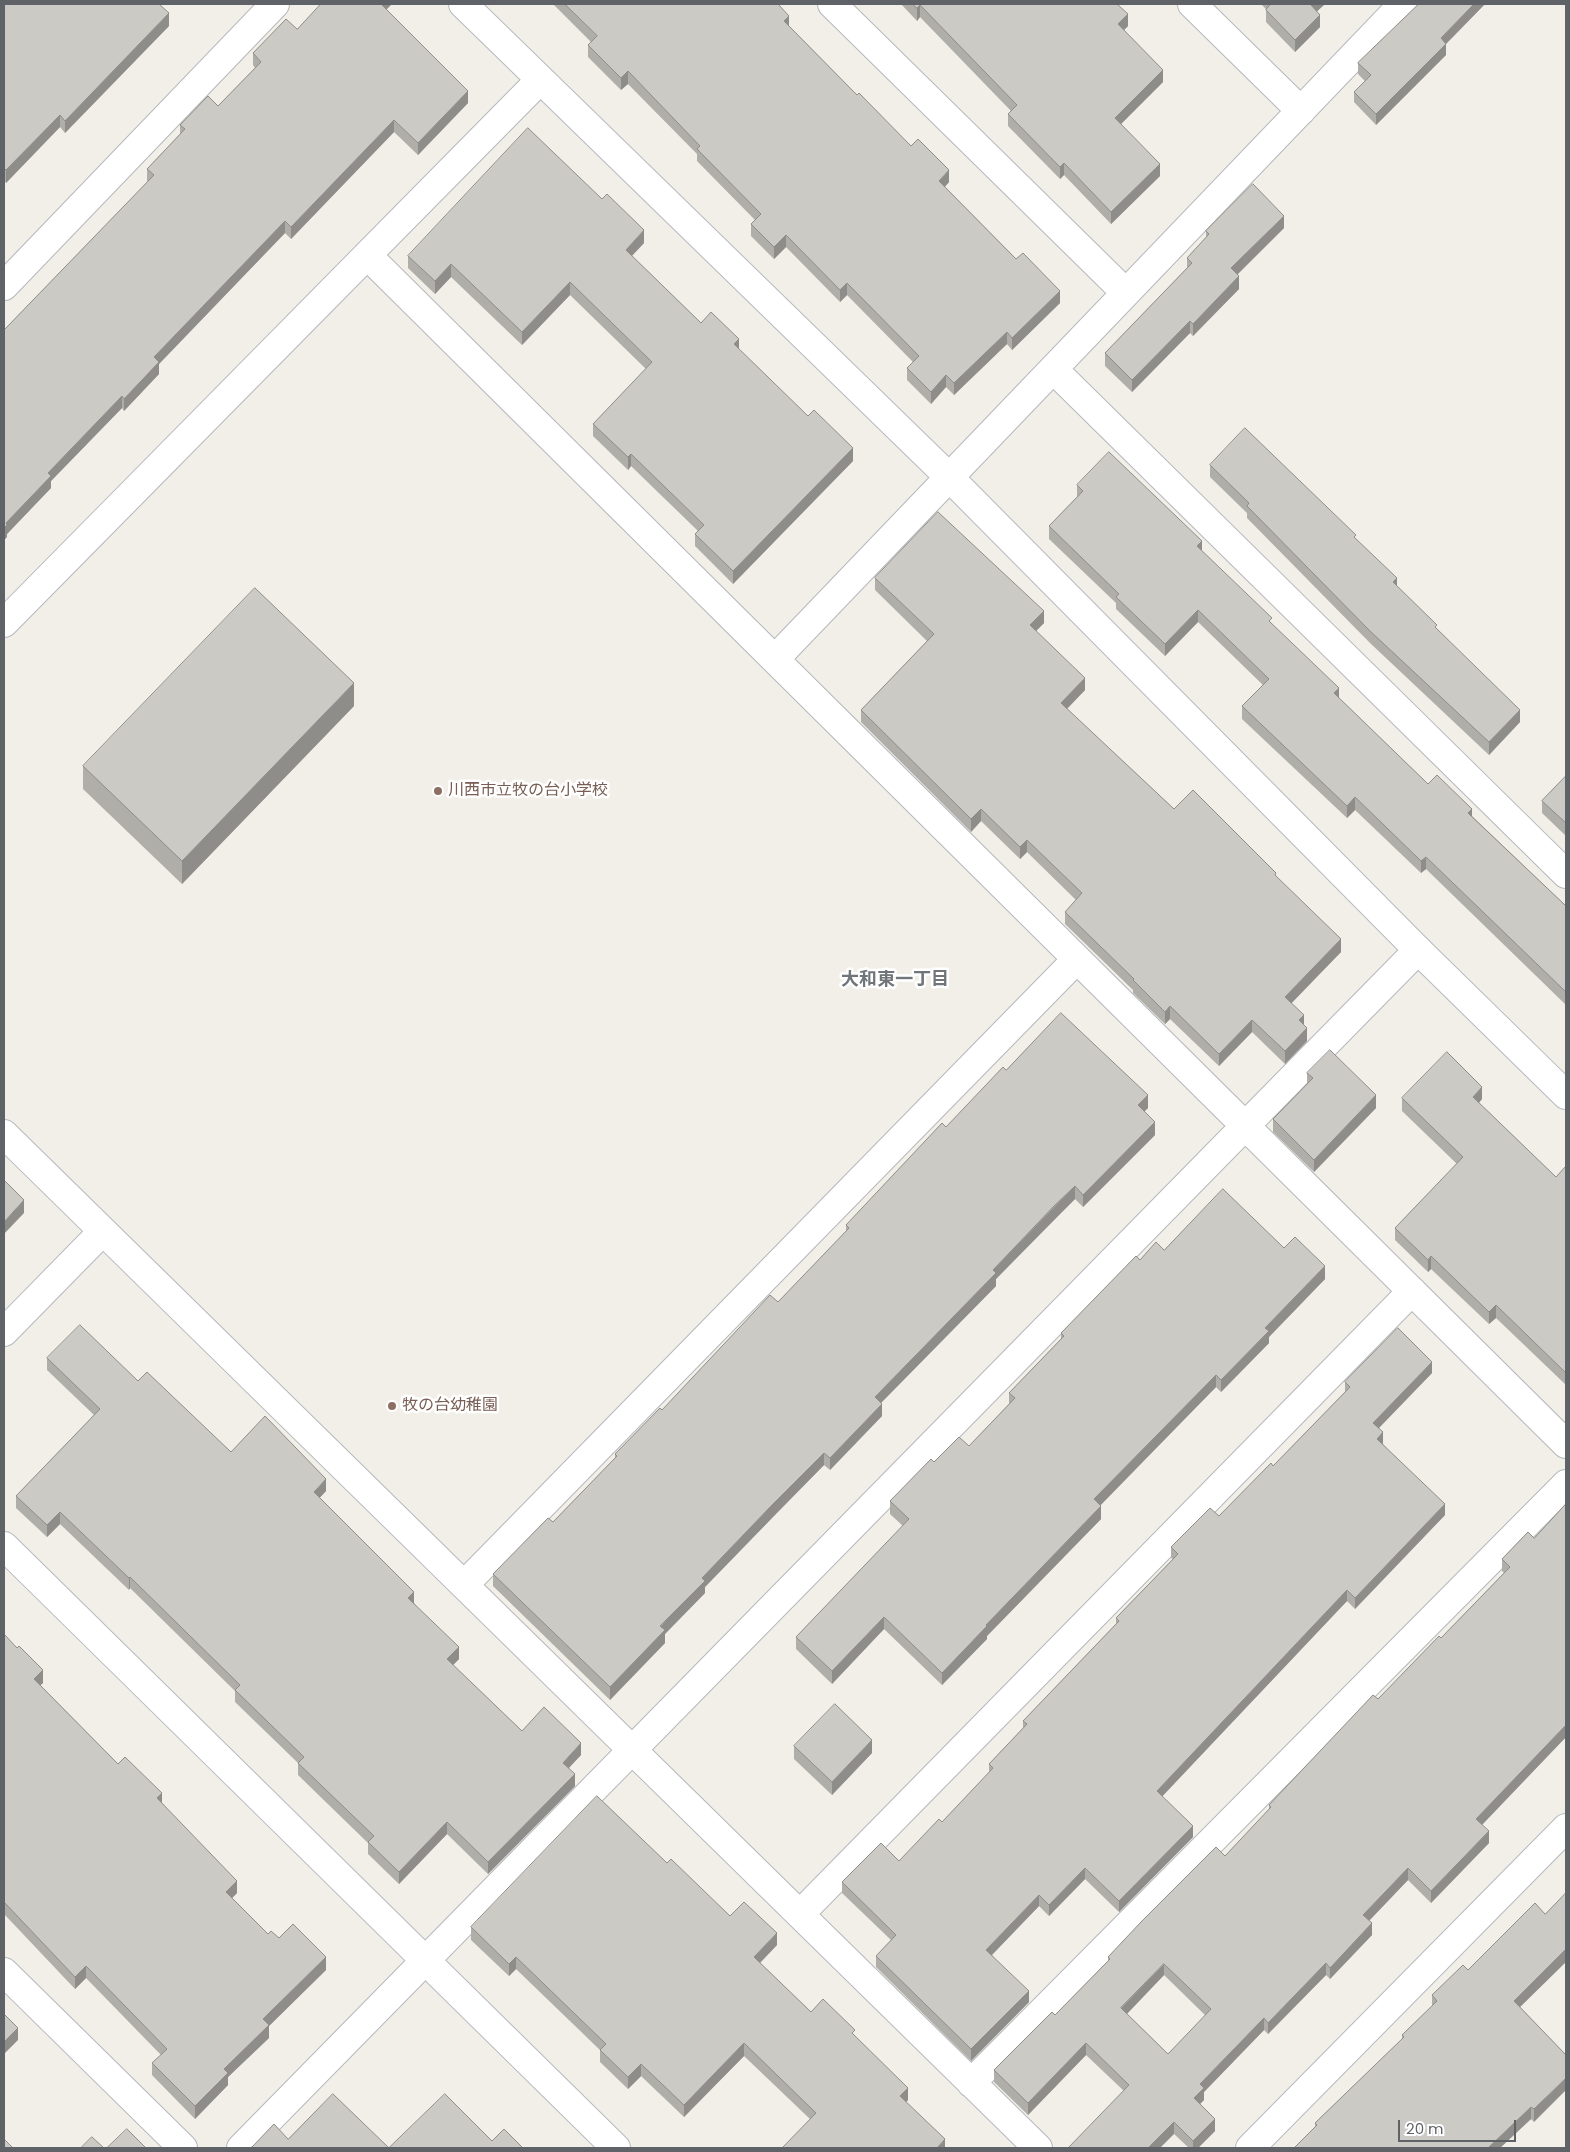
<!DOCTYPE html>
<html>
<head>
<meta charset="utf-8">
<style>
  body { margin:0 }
  #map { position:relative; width:1570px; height:2152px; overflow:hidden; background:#f1efe8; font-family:Poppins,sans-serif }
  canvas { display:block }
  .frame { position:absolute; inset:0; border:5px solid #5f6368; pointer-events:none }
  .scale { position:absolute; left:1398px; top:2120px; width:118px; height:22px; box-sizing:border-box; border:2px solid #5f6368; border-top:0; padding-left:6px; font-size:15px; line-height:18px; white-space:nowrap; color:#5f6368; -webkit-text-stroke:4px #fff; paint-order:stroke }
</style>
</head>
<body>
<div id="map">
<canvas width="1570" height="2152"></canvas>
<div class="frame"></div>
<div class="scale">20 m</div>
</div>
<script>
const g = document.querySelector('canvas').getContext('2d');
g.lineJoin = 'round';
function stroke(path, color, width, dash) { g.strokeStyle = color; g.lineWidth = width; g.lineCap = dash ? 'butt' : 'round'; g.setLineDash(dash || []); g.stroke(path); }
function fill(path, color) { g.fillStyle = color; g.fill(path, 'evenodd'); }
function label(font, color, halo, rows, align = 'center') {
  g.font = font + ' Poppins,"Noto Sans JP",sans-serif'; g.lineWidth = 5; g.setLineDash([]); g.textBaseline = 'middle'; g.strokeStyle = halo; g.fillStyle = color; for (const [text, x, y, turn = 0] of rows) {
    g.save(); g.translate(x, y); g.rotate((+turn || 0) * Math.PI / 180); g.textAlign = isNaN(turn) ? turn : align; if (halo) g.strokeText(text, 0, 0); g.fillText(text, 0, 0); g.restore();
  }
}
const street = new Path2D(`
  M832,4L1126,293
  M1192,4L1301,111
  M367,255L1566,1444
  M4,286L275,4
  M1053,369L1566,874
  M4,623L540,80
  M775,659L1403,4
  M4,1134L1038,2148
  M4,1332L103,1231
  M464,1585L1077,959
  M800,1914L1412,1291
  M4,1972L183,2148
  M971,2083L1566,1484
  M241,2148L1418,950`);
const secondary = new Path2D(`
  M463,4L949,477L1418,950L1566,1095
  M4,1546L616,2148
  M1250,2148L1566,1828`);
const wall = new Path2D(`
  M4,4L169,26L65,133L60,127L6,183L4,180Z
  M553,4H778L789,26L857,95L949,182L945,187L1060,303L1012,350L1007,344L954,395L946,387L931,404L907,380V368L913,362L847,295L840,302L786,247L774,259L751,236V224L755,220L697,161V154L628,84L621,90L588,57V45L591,42Z
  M901,4H1117L1128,26L1124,30L1163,82L1121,124L1160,176L1111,224L1064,175L1060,179L1008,126V114L1011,111L920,17L917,21Z
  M1261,4H1325L1317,11L1320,27L1295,52L1266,22V9Z
  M1419,4H1485L1446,44V55L1376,125L1354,102V92L1365,81L1358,74V63Z
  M386,9L468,103L418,155L394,132L291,239L285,233L159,364V374L124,411L122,408L51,481V488L7,534V537L4,540V330L148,182L147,181V169L180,134V125L218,106L255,68L253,65V53L297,29Z
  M1284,228L1237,274L1239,289L1193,336L1190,333L1132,392L1105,366V353L1187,268V258L1206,238V231Z
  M644,243L632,256L701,323L739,350L853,461L733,584L695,546V534L698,531L631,466L628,470L593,436V424L646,369L570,295L522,345L451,277L435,294L408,268V256Z
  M1210,465L1356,539L1397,586L1437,630L1520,722L1489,755L1370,643L1247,518V513L1210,477Z
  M1077,485L1202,551L1272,624L1339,698L1428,784L1472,816L1566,906V1005L1426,869L1421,873L1355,810L1347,818L1242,719V706L1263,685L1198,622L1165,656L1116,609V603L1049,539V526L1077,497Z
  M875,578L1044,623L1036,631L1085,690L1067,709L1174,809L1276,877L1341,952L1291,1003L1304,1025L1307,1041L1285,1064L1252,1032L1219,1066L1170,1019L1165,1024L1133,993V990L1065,924V912L1076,900L1027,852L1020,859L981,821L971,832L861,722V710L927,641L875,590Z
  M354,706L182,884L83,789V766Z
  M1566,776V836L1542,813V801Z
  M1006,1070L1148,1108L1144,1111L1155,1135L1083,1207L1075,1199L1054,1219L996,1279V1286L881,1403L882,1416L830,1470L824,1465L772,1518L705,1587V1593L665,1634V1643L610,1700L493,1586V1574L553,1522L615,1458V1454L778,1302L846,1232V1225L946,1127Z
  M1307,1073L1376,1108L1314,1172L1273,1132V1119L1307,1084Z
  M1402,1098L1482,1099L1479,1103L1556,1177L1566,1166V1385L1496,1318L1489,1324L1431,1269L1428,1272L1395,1240V1228L1457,1164L1402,1111Z
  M1284,1248L1325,1279L1269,1337V1343L1221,1392L1216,1387L1100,1505L1101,1519L987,1636V1639L942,1685L884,1629L832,1684L796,1649V1637L903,1526L890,1514V1501L934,1462L969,1446L1009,1404V1393L1061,1339V1333L1140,1260L1164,1250Z
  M47,1358L138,1381L231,1452L326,1491L319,1498L414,1603L459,1659L453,1665L522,1731L581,1755L569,1768L575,1786L488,1874L447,1834L399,1884L368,1854V1843L298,1775V1763L235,1702V1691L130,1588L129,1590L60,1524L47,1537L16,1508V1496L94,1415L47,1370Z
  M1432,1373L1379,1428L1383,1444L1445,1515L1355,1609L1347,1601L1162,1796L1193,1837L1119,1912L1085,1879L1049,1916L1039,1906L992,1955L1029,2002L971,2061L876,1967V1956L891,1940L842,1893V1882L899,1861L942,1822L989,1773V1764L1023,1728V1721L1116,1624V1618L1173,1559L1171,1558V1547L1219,1516L1273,1466L1345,1392V1382Z
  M1528,1532L1566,1737L1482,1825L1489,1843L1431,1903L1408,1880L1369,1921L1372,1935L1330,1979L1326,1975L1268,2034L1264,2030L1204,2092V2100L1200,2104L1215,2131L1198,2148H1189L1174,2134L1124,2091L1086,2055L1028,2115L994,2082V2070L1055,2015L1108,1961V1957L1225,1856L1269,1810V1805L1441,1638L1504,1573L1502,1571V1559ZM1164,1975L1206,2016L1168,2054L1127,2014Z
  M4,1634L43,1683L40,1685L118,1764L162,1803L237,1893L232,1898L268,1934L279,1938L326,1970L269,2026V2038L228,2077V2085L195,2119L152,2075V2063L161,2055L86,1978L75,1989L4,1914Z
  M794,1746L872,1753L832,1795L794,1759Z
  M667,1863L730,1916L777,1945L760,1963L811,2012L855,2036L908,2100L906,2102L945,2148L810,2119L744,2056L684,2117L641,2076L628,2089L600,2062V2050L516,1969L509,1976L471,1940V1927Z
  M1468,1970L1520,2007L1566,2055L1534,2122L1531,2119L1500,2148H1294L1315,2128V2123L1402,2039V2035L1432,2006V1995Z`);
const shadedWall = new Path2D(`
  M380,4H392L380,16Z
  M1312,4H1325L1311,17V5Z
  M1474,4H1485L1441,49V38Z
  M920,5V17L917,21V8Z
  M169,13V26L65,133V121Z
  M1128,14V26L1118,36V24Z
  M1320,15V27L1295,52V40Z
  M789,16V28L784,21Z
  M1446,44V55L1376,125V114Z
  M1163,70V82L1115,130V118Z
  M628,71V84L621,90V78Z
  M468,91V103L418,155V143Z
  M60,115V127L6,183V170Z
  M394,120V132L291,239V227Z
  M1064,163V175L1060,179V167Z
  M1160,164V176L1111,224V212Z
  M949,170V182L939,193V181Z
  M1284,216V228L1231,281V268Z
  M285,221V233L159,364V374L124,411V399L154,357Z
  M644,230V243L626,262V250Z
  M786,235V247L774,259V247Z
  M451,264V277L435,294V281Z
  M1239,276V289L1193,336V324Z
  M570,282V295L522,345V332Z
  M847,283V295L840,302V290Z
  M1060,291V303L1012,350V338Z
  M1190,321V333L1132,392V380Z
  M1007,332V344L954,395V383Z
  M739,339V351L734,344Z
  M946,375V387L931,404V392Z
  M122,396V408L51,481V488L7,534V537L4,540V528L6,523L48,473Z
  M853,448V461L733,584V571Z
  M631,454V466L628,470V457Z
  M1202,541V554L1197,546Z
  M1397,578V591L1393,582Z
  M1198,610V622L1165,656V644Z
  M1044,611V623L1030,637V625Z
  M1085,678V690L1061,715V703Z
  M354,683V706L182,884V861Z
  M1339,688V700L1334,693Z
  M1520,710V722L1489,755V742Z
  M1355,797V810L1347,818V806Z
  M981,809V821L971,832V819Z
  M1472,809V821L1468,813Z
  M1027,840V852L1020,859V847Z
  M1426,857V869L1421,873V861Z
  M1341,939V952L1285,1010V997Z
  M1170,1006V1019L1165,1024V1012Z
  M1304,1015V1028L1299,1020Z
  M1252,1020V1032L1219,1066V1054Z
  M1307,1028V1041L1285,1064V1051Z
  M1482,1087V1099L1473,1109V1097Z
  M1148,1095V1108L1138,1118V1105Z
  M1376,1095V1108L1314,1172V1160Z
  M1155,1122V1135L1083,1207V1195Z
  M1075,1186V1199L996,1279V1286L875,1409V1397L993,1270Z
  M24,1200V1213L4,1234V1222Z
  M1431,1256V1269L1428,1272V1260Z
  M1325,1266V1279L1269,1337V1343L1221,1392V1380L1265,1328Z
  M1496,1305V1318L1489,1324V1312Z
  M1432,1362V1373L1373,1434V1423Z
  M1216,1375V1387L1094,1512V1499Z
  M882,1404V1416L830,1470V1458Z
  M1383,1432V1443L1377,1450V1439Z
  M824,1453V1465L772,1518L705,1587V1593L665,1634V1643L610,1700V1687L702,1578L772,1505Z
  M326,1479V1491L314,1504V1492Z
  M1445,1504V1515L1355,1609V1598Z
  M1101,1506V1519L987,1636V1639L942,1685V1673L986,1625Z
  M60,1512V1524L47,1537V1525Z
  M130,1577V1588L129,1590V1578Z
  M1347,1590V1601L1157,1802V1791Z
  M414,1592V1604L408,1598Z
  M884,1617V1629L832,1684V1671Z
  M459,1647V1659L447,1671V1659Z
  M43,1670V1683L34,1691V1679Z
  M1566,1725V1737L1476,1831V1819Z
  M872,1740V1753L832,1795V1782Z
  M581,1743V1755L563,1774V1763Z
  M575,1774V1786L488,1874V1862Z
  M162,1793V1806L157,1798Z
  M447,1822V1834L399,1884V1872Z
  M1193,1826V1837L1119,1912V1901Z
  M1489,1831V1843L1431,1903V1891Z
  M1085,1868V1879L1049,1916V1905Z
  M1408,1868V1880L1363,1927V1915Z
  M237,1881V1893L226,1904V1892Z
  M1039,1895V1906L986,1961V1950Z
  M1372,1923V1935L1330,1979V1968Z
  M777,1933V1945L754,1969V1957Z
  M1566,1949V1962L1514,2013V2001Z
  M326,1957V1970L269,2026V2038L228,2077V2085L195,2119V2106L263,2019Z
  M516,1957V1969L509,1976V1964Z
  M1326,1963V1975L1268,2034V2023Z
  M1164,1964V1975L1121,2020V2008Z
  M86,1966V1978L75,1989V1977Z
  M1029,1991V2002L971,2061V2049Z
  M1264,2018V2030L1204,2092V2100L1194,2110V2098L1200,2084Z
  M18,2028V2040L4,2054V2042Z
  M744,2043V2056L684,2117V2105Z
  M1086,2043V2055L1028,2115V2103Z
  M641,2064V2076L628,2089V2077Z
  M1566,2078V2090L1534,2122V2109Z
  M908,2088V2100L900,2108V2096Z
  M1531,2107V2119L1500,2148H1488Z
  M1215,2119V2131L1198,2148H1193V2141Z
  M1174,2122V2134L1160,2148H1148Z
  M945,2139V2148H937Z`);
const building = new Path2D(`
  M4,4H159L169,13L65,121L60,115L6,170L4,168Z
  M321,4H381L468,91L418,143L394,120L291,227L285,221L154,357L159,362L124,399L122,396L48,473L51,476L6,523L7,525L4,528V330L154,175L147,169L185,129L180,125L208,96L218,106L261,62L253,53L286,19L297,29Z
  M565,4H778L789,16L784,21L857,95L859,93L911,146L918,139L949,170L939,181L1016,259L1023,253L1060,291L1012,338L1007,332L954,383L946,375L931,392L907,368L919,356L847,283L840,290L786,235L774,247L751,224L761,214L697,149L700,146L628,71L621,78L588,45L597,36Z
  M913,4H1117L1128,14L1118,24L1163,70L1115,118L1160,164L1111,212L1064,163L1060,167L1008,114L1017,105L920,5L917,8Z
  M1271,4H1312L1311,5L1320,15L1295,40L1266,10Z
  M1419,4H1474L1441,38L1446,44L1376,114L1354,92L1371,75L1358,63Z
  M528,128L602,199L607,194L644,230L626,250L701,323L711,312L739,339L734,344L808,416L814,410L853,448L733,571L695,534L704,525L631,454L628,457L593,424L652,362L570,282L522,332L451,264L435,281L408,256Z
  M1253,184L1284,216L1231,268L1239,276L1193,324L1190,321L1132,380L1105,353L1192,263L1187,258L1209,234L1206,231Z
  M1245,428L1356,535L1354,537L1397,578L1393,582L1437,625L1435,627L1520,710L1489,742L1370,631L1247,506L1249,503L1210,465Z
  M1109,452L1202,541L1197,546L1272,618L1269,621L1339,688L1334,693L1428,784L1437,775L1472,809L1468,813L1566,906V992L1426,857L1421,861L1355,797L1347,806L1242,706L1269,679L1198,610L1165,644L1116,597L1119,594L1049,526L1083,491L1077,485Z
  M938,512L1044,611L1030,625L1085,678L1061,703L1174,809L1193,790L1276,873L1275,875L1341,939L1285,997L1304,1015L1299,1020L1307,1028L1285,1051L1252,1020L1219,1054L1170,1006L1165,1012L1133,980L1134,979L1065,912L1082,893L1027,840L1020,847L981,809L971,819L861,710L934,634L875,578Z
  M255,588L354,683L182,861L83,766Z
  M1566,776V823L1542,801Z
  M1061,1013L1148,1095L1138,1105L1155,1122L1083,1195L1075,1186L1054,1206L993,1270L996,1273L875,1397L882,1404L830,1458L824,1453L772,1505L702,1578L705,1581L660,1626L665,1630L610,1687L493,1574L548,1518L553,1522L617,1456L615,1454L660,1408L662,1410L770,1295L778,1302L849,1228L846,1225L942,1123L946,1127L1003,1067L1006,1070Z
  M1330,1050L1376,1095L1314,1160L1273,1119L1313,1078L1307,1073Z
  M1447,1052L1482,1087L1473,1097L1556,1177L1566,1166V1373L1496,1305L1489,1312L1431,1256L1428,1260L1395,1228L1463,1157L1402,1098Z
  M4,1180L24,1200L4,1222Z
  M1223,1189L1284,1248L1295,1237L1325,1266L1265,1328L1269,1331L1221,1380L1216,1375L1094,1499L1101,1506L986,1625L987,1626L942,1673L884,1617L832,1671L796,1637L909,1519L890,1501L931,1459L934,1462L959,1437L969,1446L1015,1398L1009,1393L1064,1336L1061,1333L1136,1256L1140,1260L1156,1242L1164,1250Z
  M80,1325L138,1381L147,1372L231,1452L265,1416L326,1479L314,1492L414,1592L408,1598L459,1647L447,1659L522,1731L544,1707L581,1743L563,1763L575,1774L488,1862L447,1822L399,1872L368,1842L374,1836L298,1763L304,1757L235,1690L240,1685L130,1577L129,1578L60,1512L47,1525L16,1496L100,1409L47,1358Z
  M1398,1328L1432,1362L1373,1423L1383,1432L1377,1439L1445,1504L1355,1598L1347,1590L1157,1791L1193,1826L1119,1901L1085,1868L1049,1905L1039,1895L986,1950L1029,1991L971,2049L876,1956L896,1935L842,1882L881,1843L899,1861L939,1819L942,1822L993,1768L989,1764L1027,1724L1023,1721L1119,1621L1116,1618L1178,1554L1171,1547L1210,1508L1219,1516L1271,1463L1273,1466L1350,1387L1345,1382Z
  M1566,1504V1725L1476,1819L1489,1831L1431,1891L1408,1868L1363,1915L1372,1923L1330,1968L1326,1963L1268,2023L1264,2018L1200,2084L1204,2088L1194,2098L1215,2119L1193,2141L1174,2122L1148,2148H1068L1129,2085L1086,2043L1028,2103L994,2070L1052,2012L1055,2015L1110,1959L1108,1957L1141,1922L1216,1847L1225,1856L1271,1807L1269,1805L1373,1695L1378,1699L1439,1636L1441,1638L1510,1567L1502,1559L1528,1532L1534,1538ZM1164,1964L1211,2009L1168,2054L1121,2008Z
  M4,1634L17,1648L19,1646L43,1670L34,1679L118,1764L125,1757L162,1793L157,1798L237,1881L226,1892L268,1934L271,1931L279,1938L293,1924L326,1957L263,2019L269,2025L224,2069L228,2073L195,2106L152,2063L167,2049L86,1966L75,1977L4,1902Z
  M835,1704L872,1740L832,1782L794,1746Z
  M597,1796L667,1863L671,1859L730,1916L744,1902L777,1933L754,1957L811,2012L823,1999L855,2030L852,2033L908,2088L900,2096L945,2139L937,2148H782L816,2113L744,2043L684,2105L641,2064L628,2077L600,2050L606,2044L516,1957L509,1964L471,1927Z
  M1566,1893V1949L1514,2001L1566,2055V2078L1534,2109L1531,2107L1488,2148H1294L1317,2125L1315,2123L1404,2037L1402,2035L1437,2001L1432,1995L1463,1965L1468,1970L1535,1903L1545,1914Z
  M4,2014L18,2028L4,2042Z
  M333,2094L389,2148H249L252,2147L274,2124L288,2139Z
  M445,2094L492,2141L504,2129L523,2148H389Z
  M127,2129L146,2148H107Z
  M92,2137L104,2148H81Z
  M4,2139L13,2148H4Z`);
const markers = [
  [438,791,5,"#8d6e63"],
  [392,1406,5,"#8d6e63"]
];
const educationNames = [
  ["川西市立牧の台小学校",448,791],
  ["牧の台幼稚園",402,1406]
];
const neighbourhoodNames = [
  ["大和東一丁目",895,980]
];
stroke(street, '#b5b8bc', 30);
stroke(secondary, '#b6babf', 30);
stroke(street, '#fff', 28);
stroke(secondary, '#fff', 28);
fill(wall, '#afaea9');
fill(shadedWall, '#8f8d8a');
fill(building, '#cccac5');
stroke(building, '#8f8d8a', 1);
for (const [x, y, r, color] of markers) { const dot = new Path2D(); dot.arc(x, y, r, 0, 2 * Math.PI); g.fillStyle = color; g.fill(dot); stroke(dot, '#fff', 2); }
label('16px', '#785e54', '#fff', educationNames, 'left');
label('bold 18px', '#70757a', '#fff', neighbourhoodNames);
</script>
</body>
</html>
